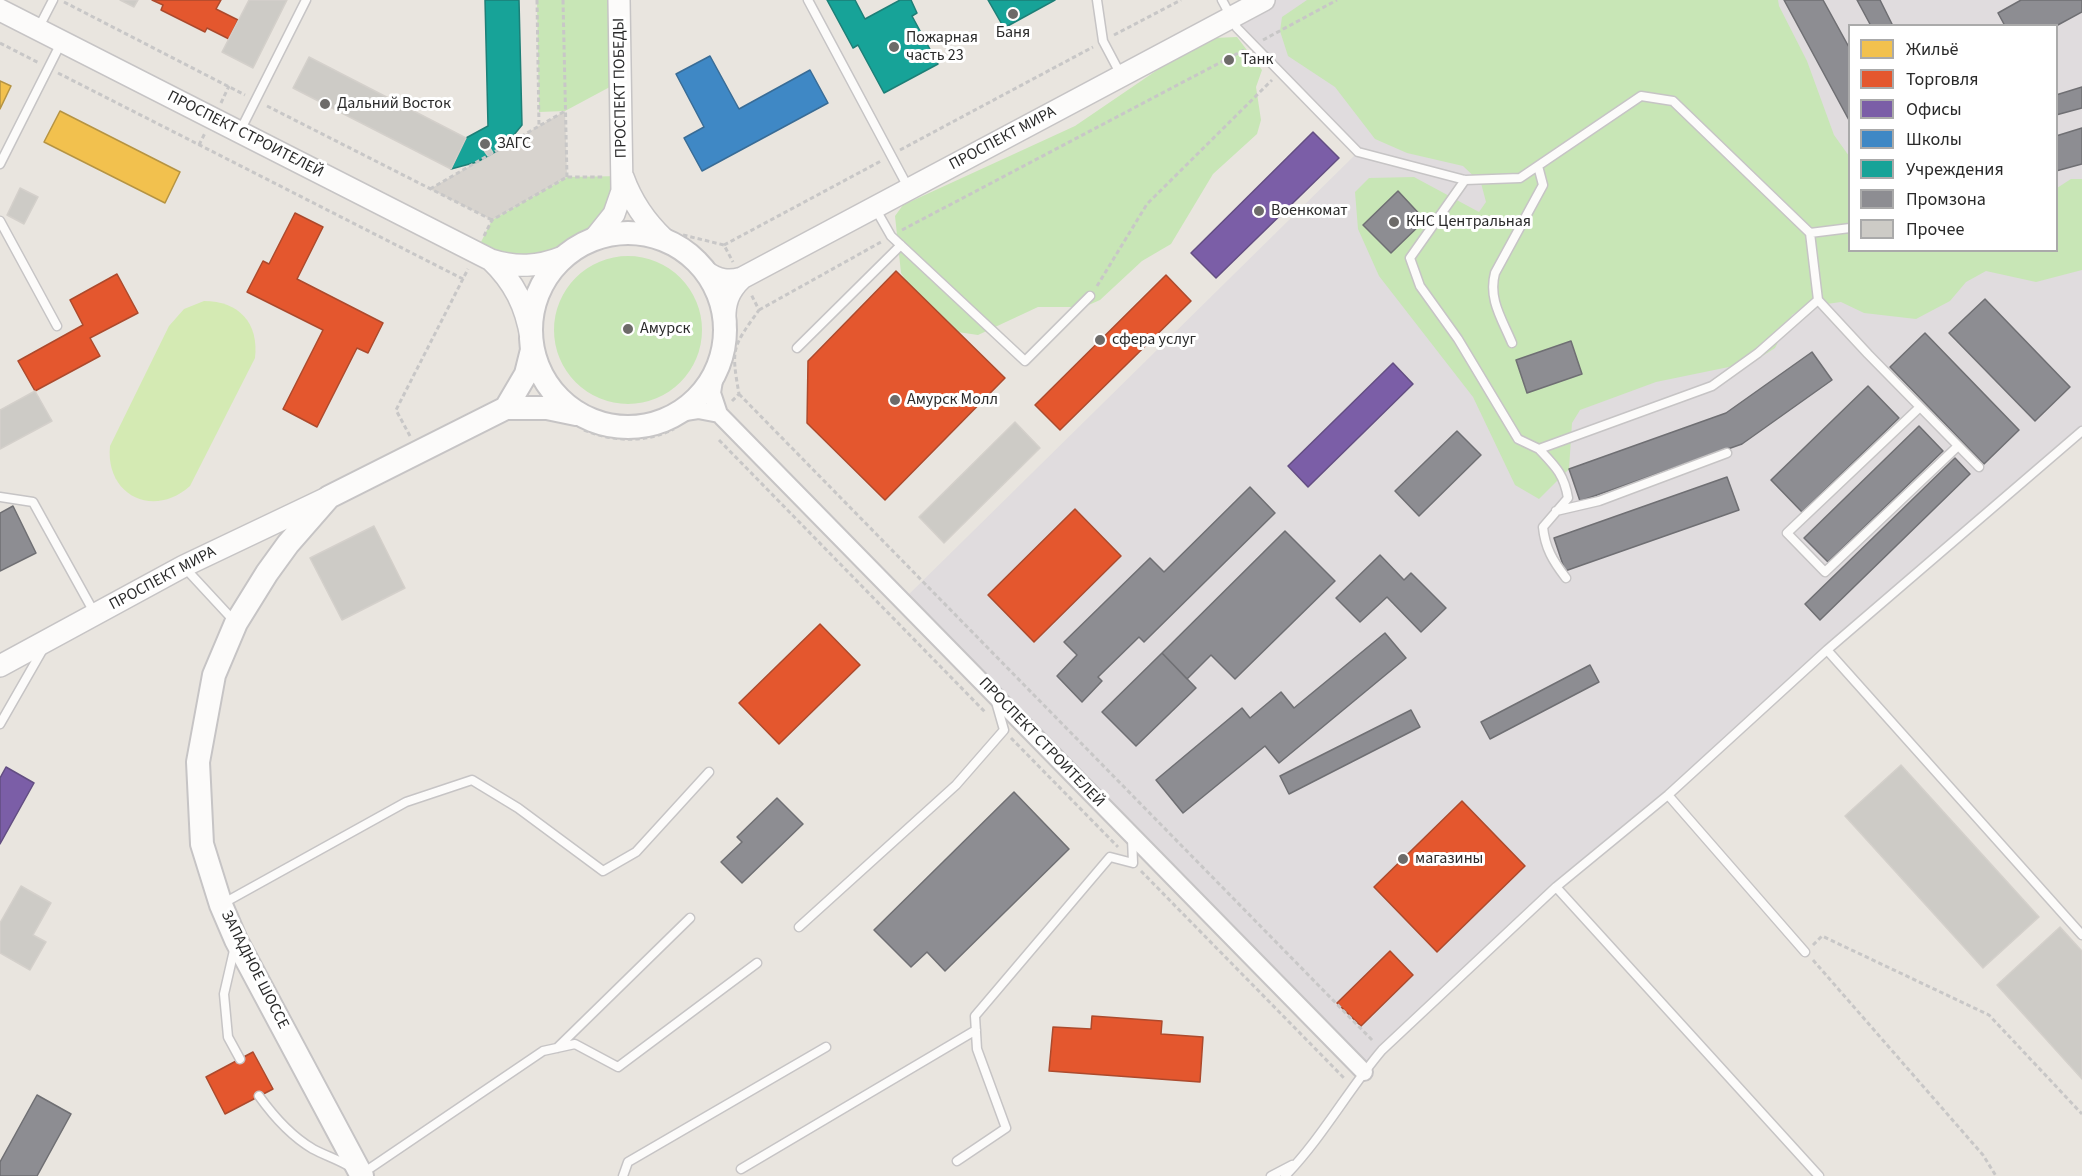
<!DOCTYPE html>
<html>
<head>
<meta charset="utf-8">
<style>
  body { margin:0 }
  #map { position:relative; width:2082px; height:1176px; overflow:hidden; background:#e9e5df; font-family:"Source Sans 3",sans-serif }
  canvas { display:block }
  .legend { position:absolute; left:1848px; top:24px; width:210px; height:228px; box-sizing:border-box; background:#fff; border:2px solid #aaa; margin:0; padding:8px 10px; list-style:none; font-size:18px; color:#2a2a2a }
  .legend li { display:flex; align-items:center; gap:12px; height:30px }
  .legend b { width:30px; border:2px solid #aaa }
</style>
</head>
<body>
<div id="map">
<canvas width="2082" height="1176"></canvas>
<ul class="legend">
<li><b style="height:16px;background:#f2c14e"></b>Жильё</li>
<li><b style="height:16px;background:#e4572e"></b>Торговля</li>
<li><b style="height:16px;background:#7b5ea7"></b>Офисы</li>
<li><b style="height:16px;background:#3f88c5"></b>Школы</li>
<li><b style="height:16px;background:#17a398"></b>Учреждения</li>
<li><b style="height:16px;background:#8d8d92"></b>Промзона</li>
<li><b style="height:16px;background:#cdcbc6"></b>Прочее</li>
</ul>
</div>
<script>
const g = document.querySelector('canvas').getContext('2d');
g.lineJoin = 'round';
function fill(path, color) { g.fillStyle = color; g.fill(path, 'evenodd'); }
function stroke(path, color, width, dash) { g.strokeStyle = color; g.lineWidth = width; g.lineCap = dash ? 'butt' : 'round'; g.setLineDash(dash || []); g.stroke(path); }
function label(font, color, halo, rows, align = 'center') {
  g.font = font + ' "Source Sans 3",sans-serif'; g.lineWidth = 6; g.setLineDash([]); g.textBaseline = 'middle'; g.strokeStyle = halo; g.fillStyle = color; for (const [text, x, y, turn = 0] of rows) {
    g.save(); g.translate(x, y); g.rotate((+turn || 0) * Math.PI / 180); g.textAlign = isNaN(turn) ? turn : align; if (halo) g.strokeText(text, 0, 0); g.fillText(text, 0, 0); g.restore();
  }
}
const industrial = new Path2D(`
  M1264,0H2082V431L1668,795L1556,887L1364,1072L902,601L1358,152L1231,17ZM1850,26H2056V250H1850Z`);
const green = new Path2D(`
  M537,0H619L621,81L565,111L539,112Z
  M1307,0H1778L1779,6L1807,61L1834,135L1849,156L1850,250H2056L2057,188L2071,179H2082V270L2036,282L1986,271L1966,282L1950,301L1916,319L1864,313L1841,302L1805,307L1792,315L1775,348L1753,362L1656,382L1580,410L1572,423L1569,469L1539,499L1515,485L1473,397L1379,276L1358,229L1355,192L1369,178L1414,177L1479,212L1486,202L1481,183L1463,166L1407,153L1375,139L1335,87L1288,56L1280,31L1282,17Z
  M1237,37L1262,70L1256,87L1261,120L1257,134L1213,174L1171,244L1142,261L1100,300L1084,307H1038L978,335L951,331L931,319L901,273L895,216L903,205L1075,126L1188,49L1214,38Z
  M623,176L594,239L578,246L563,257L551,262L476,252L492,220L567,177Z
  M554 330a74 74 0 1 1 148 0a74 74 0 1 1-148 0Z`);
const pitch = new Path2D(`
  M204,301C239,301 259,323 255,358L190,486C153,519 105,495 110,446L169,326L184,309Z`);
const plaza = new Path2D(`
  M565,111L567,177L492,220L430,189Z`);
const homes = new Path2D(`
  M0,81L11,86L0,109Z
  M60,111L180,172L165,203L44,142Z`);
const shops = new Path2D(`
  M152,0H221L216,9L238,20L229,39L207,28L205,32L161,10L163,5Z
  M295,213L323,227L297,279L383,323L368,353L357,348L317,427L283,409L323,330L247,292L263,261L269,264Z
  M896,271L1005,378L885,500L807,423L808,361Z
  M117,274L138,313L90,338L100,356L35,391L18,361L83,325L70,300Z
  M1166,275L1191,301L1060,430L1035,405Z
  M1075,509L1121,556L1034,642L988,595Z
  M820,624L860,665L779,744L739,703Z
  M1462,801L1525,866L1437,952L1374,887Z
  M1390,951L1413,975L1361,1026L1337,1003Z
  M1092,1016L1162,1021L1161,1034L1203,1037L1200,1082L1049,1071L1053,1027L1091,1029Z
  M253,1052L273,1089L225,1114L206,1077Z`);
const offices = new Path2D(`
  M1313,132L1339,158L1216,278L1191,253Z
  M1393,363L1413,384L1308,487L1288,466Z
  M6,767L34,783L0,844V778Z`);
const schools = new Path2D(`
  M710,56L739,109L810,70L828,103L702,171L684,138L704,127L676,74Z`);
const public = new Path2D(`
  M485,0H519L522,125L504,147L477,162L451,169L466,138L488,126Z
  M827,0H855L865,19L900,0H911L917,13L912,16L938,64L884,93L858,45L853,48Z
  M988,0H1055L1004,28Z`);
const industry = new Path2D(`
  M1784,0H1823L1850,49V122Z
  M1857,0H1880L1893,26H1871Z
  M2021,0H2082V12L2056,26H2005L1998,13Z
  M2082,87V108L2056,115V95Z
  M2082,128V164L2056,171V136Z
  M1398,191L1425,220L1391,253L1363,225Z
  M1985,299L2070,387L2035,421L1949,333Z
  M1925,333L2019,430L1984,464L1890,367Z
  M1571,341L1582,374L1527,393L1516,360Z
  M1812,352L1832,380L1742,444L1580,501L1569,469L1726,413Z
  M1868,386L1899,418L1802,512L1771,480Z
  M1919,426L1943,451L1828,562L1804,538Z
  M1457,431L1481,455L1419,516L1395,491Z
  M1955,458L1970,474L1820,620L1805,604Z
  M1727,477L1739,510L1565,571L1554,538Z
  M1250,487L1275,513L1144,642L1139,637L1098,677L1102,681L1082,702L1057,676L1077,655L1064,642L1150,558L1164,572Z
  M13,506L36,553L0,571V513Z
  M1285,531L1335,581L1235,679L1211,655L1187,679L1162,653Z
  M1380,555L1404,580L1411,573L1446,608L1421,632L1387,597L1360,622L1336,598Z
  M1385,633L1406,658L1279,763L1265,746L1183,813L1156,780L1242,708L1250,718L1281,692L1294,708Z
  M1162,653L1196,688L1136,746L1102,712Z
  M1590,665L1599,682L1490,739L1481,722Z
  M1411,710L1420,727L1289,794L1280,776Z
  M1014,792L1069,849L945,971L927,952L911,967L874,930Z
  M777,798L803,824L742,883L721,862L742,842L737,837Z
  M37,1095L71,1114L37,1176H0V1162Z`);
const building = new Path2D(`
  M120,0H138L134,7Z
  M249,0H287L253,68L222,52Z
  M309,57L466,138L451,169L293,88Z
  M489,146L493,153L488,156L483,149Z
  M20,188L38,197L24,224L7,215Z
  M35,391L52,421L0,449V410Z
  M1015,422L1040,448L944,543L919,517Z
  M374,526L405,588L342,620L310,558Z
  M1901,765L2039,917L1983,968L1845,816Z
  M21,886L51,903L33,935L46,942L30,970L0,953V923Z
  M2060,927L2082,951V1079L1997,985Z`);
const path = new Path2D(`
  M537,0L539,127
  M563,0L567,177
  M64,2L245,95
  M1114,35L1181,0
  M1263,40L1337,0
  M0,43L39,63
  M58,73L463,279
  M221,103L229,86
  M267,106L492,220
  M199,145L205,133
  M900,150L1093,47
  M430,189L565,111
  M902,230L1244,50
  M683,235L724,245L733,262
  M484,236L492,220L567,177H604
  M724,245L881,161
  M1097,286L1147,204L1272,80
  M759,310L881,242
  M739,394L1374,1042
  M732,401L739,394C731,348 732,348 759,310L751,294
  M584,430C613,442 646,443 674,429
  M410,436L396,410L468,269
  M719,440L985,712
  M1011,738L1118,847
  M1141,871L1344,1078
  M1813,945L1822,936L1989,1015L2082,1114
  M1813,960L1983,1155L1996,1176`);
const service = new Path2D(`
  M808,0L909,189
  M1097,0L1103,41L1121,75
  M1222,0L1237,28L1358,152L1465,180L1520,178L1641,96L1673,101L1810,233L1818,300L1868,354L1979,467
  M38,29L53,0
  M240,131L306,0
  M0,164L62,41
  M1465,180L1410,258L1420,286L1458,339L1518,439L1539,449L1712,386L1758,353L1818,300
  M875,208L891,236L1025,361L1090,296
  M0,221L57,326
  M1810,233L1850,228
  M1512,343C1502,319 1488,299 1495,273L1543,185L1538,166
  M797,348L901,245
  M1920,407L1787,533L1825,572L1958,446
  M1539,449C1555,466 1564,474 1568,498L1543,527C1545,548 1553,561 1566,578
  M0,497L33,502L95,614
  M1556,511L1599,501L1727,453
  M185,568L235,622
  M1827,650L2082,935
  M0,724L43,649
  M1668,795L1805,952
  M1556,887L1819,1176
  M222,904L406,802L472,780L518,808L603,871L636,852L709,772
  M799,927L956,785L1004,730L996,702
  M235,946L224,994L228,1037L240,1059
  M557,1048L690,918
  M259,1096C274,1117 291,1136 313,1149C326,1156 340,1160 352,1168
  M957,1161L1006,1128L977,1049L975,1016L1110,857L1133,863L1132,838
  M741,1169L976,1030
  M363,1173L543,1051L575,1044L618,1067L757,963
  M623,1176L628,1162L826,1047
  M1271,1176L1292,1165
  M1285,1176C1322,1138 1348,1090 1382,1050L1556,887L1668,795L1827,650L2082,431`);
const minor = new Path2D(`
  M715,374L712,393L719,414L1364,1072
  M679,413L698,410L719,414`);
const tertiary = new Path2D(`
  M0,10L491,260C516,268 538,267 563,257
  M623,177C632,202 645,221 664,239
  M594,239L614,214L622,191L619,0
  M491,260C514,282 526,306 531,338
  M706,272C718,280 728,282 742,278
  M725,322C724,304 728,291 742,278L1264,0
  M0,666L184,566L329,497`);
const secondary = new Path2D(`
  M531 330a97 97 0 1 1 194 0a97 97 0 1 1-194 0Z
  M506,408H547L576,414
  M362,1176L236,940L221,905L202,844L198,762L214,675L236,623L267,573L288,544L329,497L506,408L526,374L532,350L531,338`);
const markers = [
  [1013,14,6,"#6d6b69"],
  [894,47,6,"#6d6b69"],
  [1229,60,6,"#6d6b69"],
  [325,104,6,"#6d6b69"],
  [485,144,6,"#6d6b69"],
  [1259,211,6,"#6d6b69"],
  [1394,222,6,"#6d6b69"],
  [628,329,6,"#6d6b69"],
  [1100,340,6,"#6d6b69"],
  [895,400,6,"#6d6b69"],
  [1403,859,6,"#6d6b69"]
];
const poiNames = [
  ["Баня",1013,33,"center"],
  ["Пожарная",906,38],
  ["часть 23",906,56],
  ["Танк",1241,60],
  ["Дальний Восток",337,104],
  ["ЗАГС",497,144],
  ["Военкомат",1271,211],
  ["КНС Центральная",1406,222],
  ["Амурск",640,329],
  ["сфера услуг",1112,340],
  ["Амурск Молл",907,400],
  ["магазины",1415,859]
];
const streetNames = [
  ["ПРОСПЕКТ ПОБЕДЫ",621,88,-91],
  ["ПРОСПЕКТ СТРОИТЕЛЕЙ",245,135,27],
  ["ПРОСПЕКТ МИРА",1003,139,-28],
  ["ПРОСПЕКТ МИРА",163,579,-28],
  ["ПРОСПЕКТ СТРОИТЕЛЕЙ",1041,743,46],
  ["ЗАПАДНОЕ ШОССЕ",254,970,63]
];
fill(industrial, '#e0dcde');
fill(green, '#c8e6b6');
fill(pitch, '#d4eab3');
fill(plaza, '#d7d3ce');
fill(homes, '#f2c14e');
stroke(homes, '#b69443', 1.5);
fill(shops, '#e4572e');
stroke(shops, '#ac4a2d', 1.5);
fill(offices, '#7b5ea7');
stroke(offices, '#634e82', 1.5);
fill(schools, '#3f88c5');
stroke(schools, '#396c96', 1.5);
fill(public, '#17a398');
stroke(public, '#1d7f77', 1.5);
fill(industry, '#8d8d92');
stroke(industry, '#6f6f73', 1.5);
fill(building, '#cdcbc6');
stroke(building, '#d4d0cb', 1.5);
stroke(service, '#c6c4c5', 11);
stroke(minor, '#c6c4c5', 20);
stroke(tertiary, '#c6c4c5', 24);
stroke(secondary, '#c6c4c5', 26);
stroke(path, '#c8c7c7', 3, [4.5, 3]);
stroke(service, '#fcfbfa', 8);
stroke(minor, '#fcfbfa', 16);
stroke(tertiary, '#fcfbfa', 21);
stroke(secondary, '#fcfbfa', 22);
for (const [x, y, r, color] of markers) { const dot = new Path2D(); dot.arc(x, y, r, 0, 2 * Math.PI); g.fillStyle = color; g.fill(dot); stroke(dot, '#fff', 2); }
label('16px', '#2a2a2a', '#fff', poiNames, 'left');
label('16px', '#2a2a2a', '#fff', streetNames);
</script>
</body>
</html>
